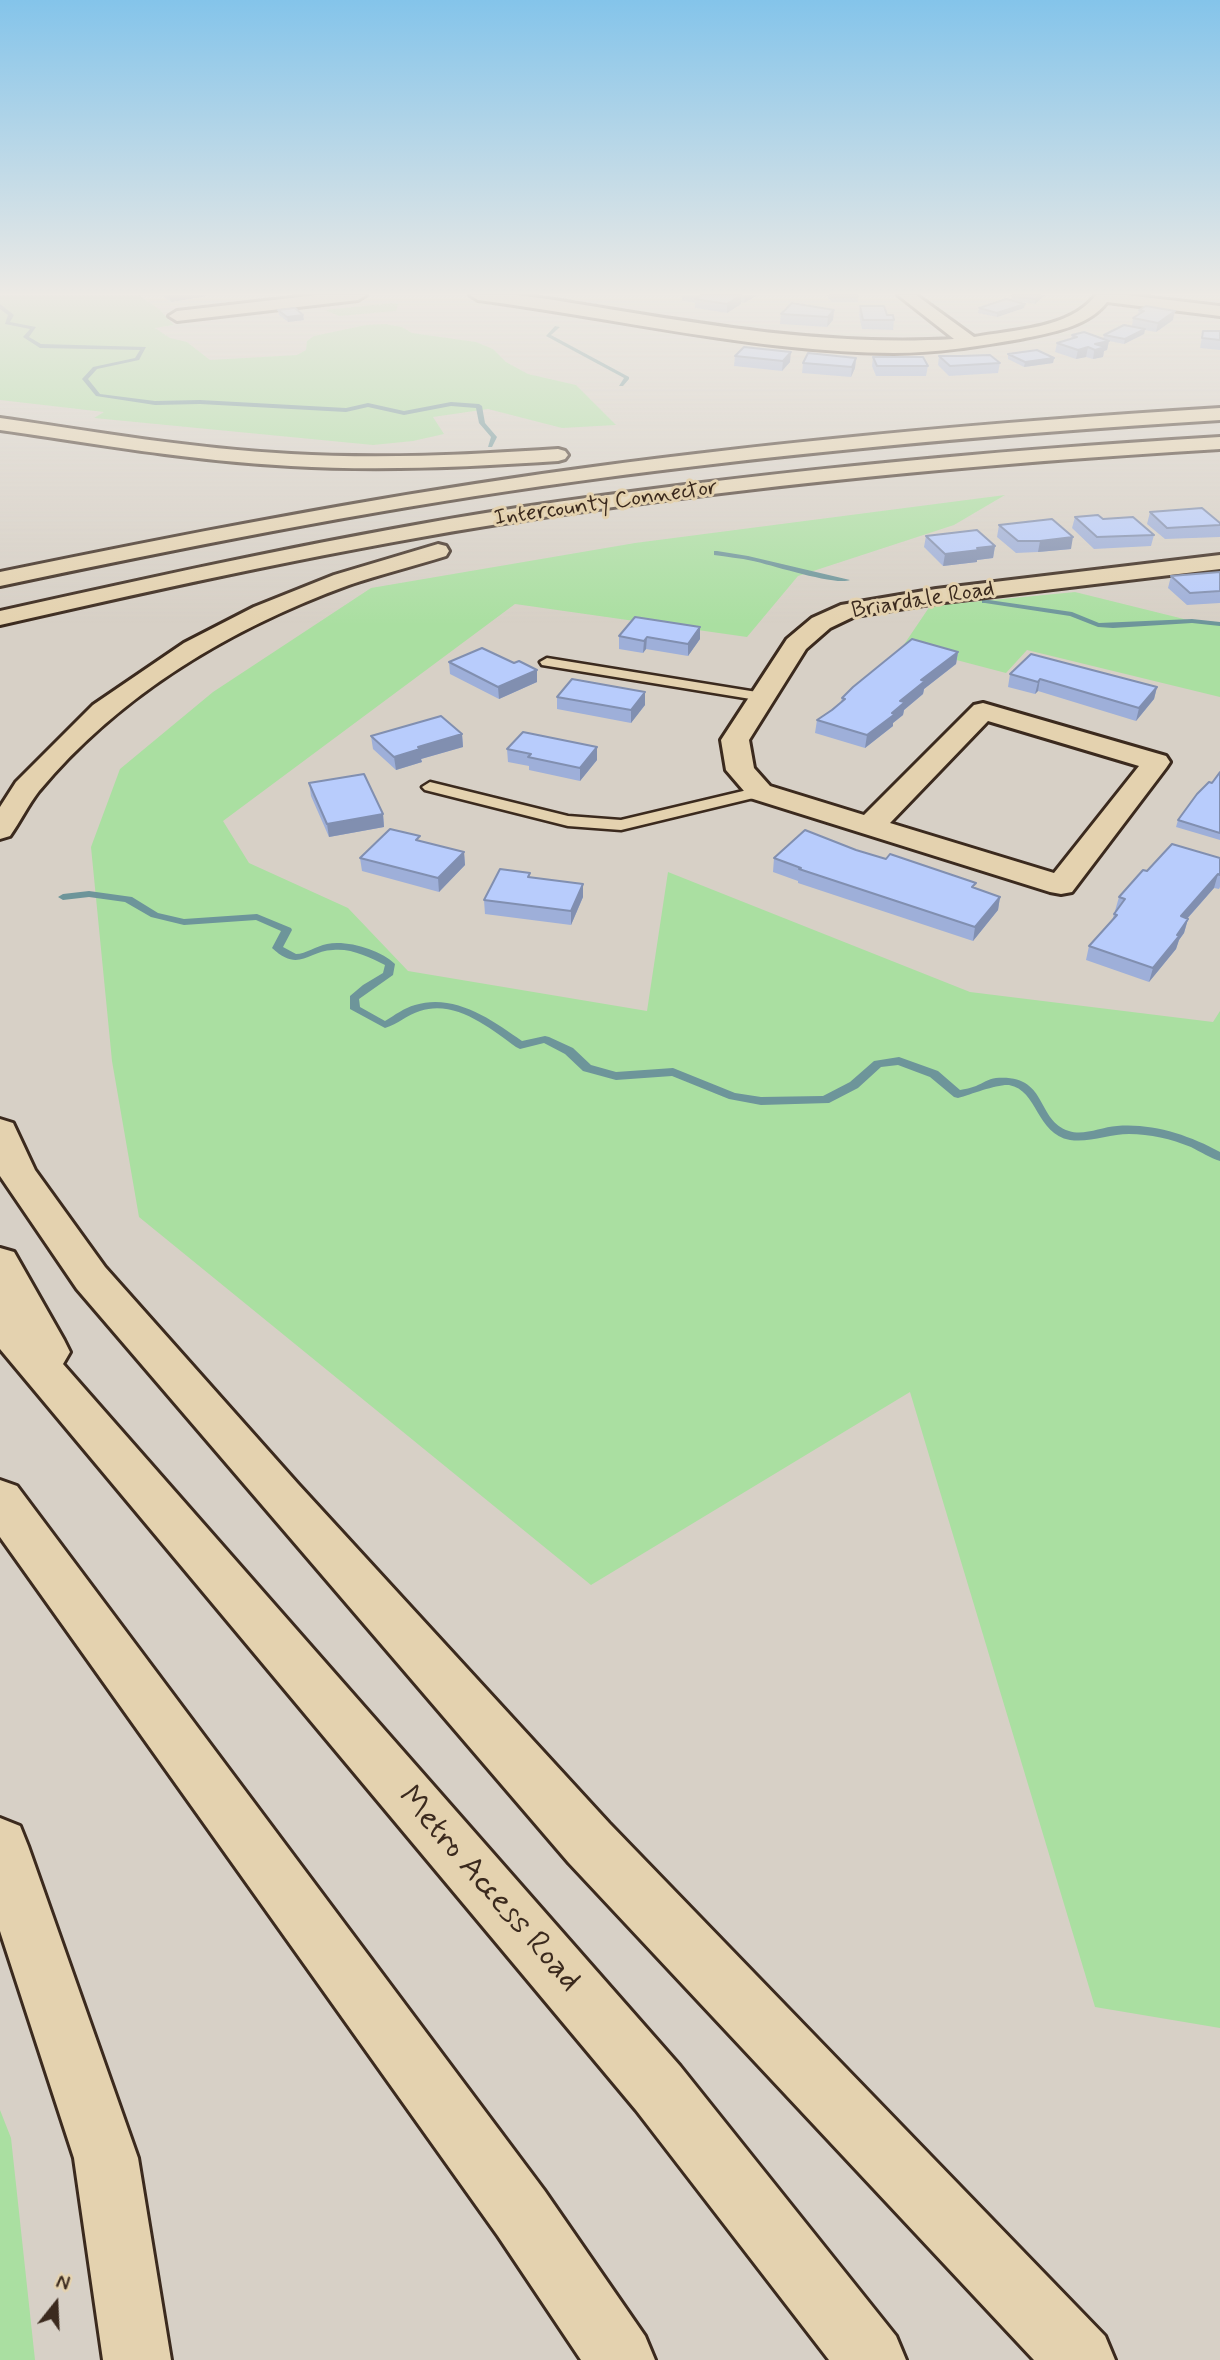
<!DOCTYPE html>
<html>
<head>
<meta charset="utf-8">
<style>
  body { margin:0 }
  #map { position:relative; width:1220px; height:2360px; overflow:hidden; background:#d7d0c6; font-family:Mynerve,sans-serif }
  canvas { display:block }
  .north { position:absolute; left:21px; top:2269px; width:70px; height:70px; -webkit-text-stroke:5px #e4d2af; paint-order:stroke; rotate:18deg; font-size:19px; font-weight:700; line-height:28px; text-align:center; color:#3b2a1e }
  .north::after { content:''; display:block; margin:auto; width:24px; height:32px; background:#3b2a1e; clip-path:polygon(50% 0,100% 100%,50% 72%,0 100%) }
</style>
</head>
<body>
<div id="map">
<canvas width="1220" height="2360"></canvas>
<div class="north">N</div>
</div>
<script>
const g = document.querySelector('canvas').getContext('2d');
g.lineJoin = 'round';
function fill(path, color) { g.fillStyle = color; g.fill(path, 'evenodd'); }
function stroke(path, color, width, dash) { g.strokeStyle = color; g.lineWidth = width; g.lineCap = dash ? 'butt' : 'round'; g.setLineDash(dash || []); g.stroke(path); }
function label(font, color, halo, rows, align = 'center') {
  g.font = font + ' Mynerve,sans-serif'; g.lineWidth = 6; g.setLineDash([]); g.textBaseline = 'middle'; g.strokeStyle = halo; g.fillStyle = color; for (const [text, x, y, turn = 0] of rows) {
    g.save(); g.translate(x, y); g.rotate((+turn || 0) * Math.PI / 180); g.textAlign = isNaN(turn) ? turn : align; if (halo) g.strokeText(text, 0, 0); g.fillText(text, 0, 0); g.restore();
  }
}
const green = new Path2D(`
  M0,295H139L160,310L174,325L155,328L170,338L187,342L210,360L297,355L306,350L307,341L314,336L366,325L385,324L402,327L412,333L476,342L493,349L506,362L528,374L576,385L616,425L562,428L488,409L433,417L444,434L413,441L373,445L94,418L104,412L0,400Z
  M392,303L398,304L396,311L339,316L325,310Z
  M1005,495L954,525L798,576L747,637L515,604L223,821L249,863L348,908L408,971L647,1011L668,872L970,992L1213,1022L1220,1011V2028L1095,2007L910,1392L591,1585L139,1217L112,1061L91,847L120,769L213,692L371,588L635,543Z
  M1075,592L1192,621L1220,623V697L1027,650L1006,673L903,646L930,606Z
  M0,2110L11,2138L35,2360H0Z`);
const stream = new Path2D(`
  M0,304L14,315L10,322L36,327L29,337L41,344L146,347L139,360L97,369L88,379L100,394L155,401L200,400L346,408L368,403L404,411L451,402L479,404L482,406L485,423L497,437L492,447H488L491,437L479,423L476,408L451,406L404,415L368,407L346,412L200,404L155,405L96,396L82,379L93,367L135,358L140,350L40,348L23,337L30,329L5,324L8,315L0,309Z
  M555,326L560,327L551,335L629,377V379L623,386H619L624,378L546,336Z
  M717,551L748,556L850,580C835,586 772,565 753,561C740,558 727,557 714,555V551Z
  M982,599L1072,612L1099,623L1192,619L1220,622V626L1192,623L1113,628L1098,627L1070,616L985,603H982Z
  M89,891L132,897L158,913L184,919L257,914L291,928L292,930L283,947L296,954C306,954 316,946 327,944C348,940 380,950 395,964L393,975L359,999L360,1007L385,1021C395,1015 404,1008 415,1005C454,993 491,1019 522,1041L545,1036L549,1037L573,1048L591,1065L616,1072L673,1068L735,1093L761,1097L823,1096L850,1082L874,1061L899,1057L938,1071L960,1090C965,1089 971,1088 976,1086C983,1083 988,1079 996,1078C1049,1074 1035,1120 1069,1131C1084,1136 1101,1127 1117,1126C1152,1123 1189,1135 1220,1152V1161C1210,1158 1201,1152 1191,1147C1171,1139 1150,1134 1129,1134C1110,1134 1089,1143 1070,1140C1036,1134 1038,1090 1009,1085C997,1084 972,1094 958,1098L954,1097L930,1077L898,1065L881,1067L858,1088L829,1103L761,1105L729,1099L672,1076L616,1080L583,1071L565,1054L544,1043L520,1049L516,1047C490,1028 455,999 420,1011C407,1015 398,1024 385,1028L350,1009V996L363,985L383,973L385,965C369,957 351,948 333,950C307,951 299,973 272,948L281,931L256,920L184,925L151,917L125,902L89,897L63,900L58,897L63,894Z`);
const service = new Path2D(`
  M547,658L763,693L770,697L763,701L542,665L540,662Z
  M430,782L568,816L621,820L760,787L768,792L766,795L621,830L568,826L425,790L422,787Z`);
const minor = new Path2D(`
  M317,295H366L358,300L177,321L169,316L177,311Z
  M470,295H516L548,299C684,321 815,347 954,339L898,295H916L974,337C1012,330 1070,329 1096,295H1126L1220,306V316L1107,302C1088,327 1050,333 1020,339C979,346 937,353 894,353C754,352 616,318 478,300Z
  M1220,555V569L936,603L855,616L830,628L806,649L749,740L754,768L770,786L864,815L974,705L983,703L1166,756L1170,762L1166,768L1072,892L1061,894L1050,892L750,798L726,770L721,740L787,639L812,618L841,605L936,589ZM988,721L1139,766L1054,873L890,823Z`);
const motorway = new Path2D(`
  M1220,408V420C993,434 767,454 542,486C360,512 180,548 0,586V572C180,535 360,500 542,474C767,442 993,422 1220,408Z
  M0,418C97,432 194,449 291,454C380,459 469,455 558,449L565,451L568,455L565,459L558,461C469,467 380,471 291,466C193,461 97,444 0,430Z
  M1220,437V449C985,463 750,485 517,521C343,548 171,586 0,625V611C171,573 343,535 517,508C750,473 985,451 1220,437Z
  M438,544L446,546L449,551L446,556C414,566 381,574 349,585C231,628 120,694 39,791C28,805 20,822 10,836L0,839V807L16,782L93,705L184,643L254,607L334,575Z
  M0,1119L13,1123L35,1170L105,1267L298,1484L609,1823L1105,2336L1115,2360H1034L569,1863L77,1289L0,1176Z
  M0,1248L14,1252L64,1340L70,1352L63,1364L680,2066L896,2336L906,2360H829L636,2110L0,1349Z
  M0,1480L17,1486L544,2190L645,2336L655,2360H581L498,2236L0,1537Z
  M0,1818L20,1826L28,1846L138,2158L171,2360H103L74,2158L0,1931Z`);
const wall = new Path2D(`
  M161,295H206V296L171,302Z
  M682,295H758L744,303L741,302V304L727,313L695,308V303L682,301Z
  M827,295H857L858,297V302H831Z
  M1013,295H1045L1035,304L1015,301L1025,304L1024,308L997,317L978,313L979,308L1011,300Z
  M860,306L894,320L893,330L862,329L859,315Z
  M278,310L304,320L288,322L279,315Z
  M834,310L833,320L827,327L780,324L781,314Z
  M1139,310L1173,320L1156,332L1145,330L1144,334L1124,344L1109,341L1107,350L1104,351L1103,357L1093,359L1086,357L1076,359L1055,352L1057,343L1071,339L1072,335L1103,339L1104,335L1132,326L1133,318L1138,315Z
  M1203,331H1220V350L1200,348Z
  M1008,354L1054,358L1053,363L1024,367L1008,359Z
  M735,356L790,362L782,371L734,366Z
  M939,356L1000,363L998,373L949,376L938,365Z
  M873,357L928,366L926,376H876L872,366Z
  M856,358L855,368L851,377L802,373L803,363Z
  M1150,512L1220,523V537L1165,539L1147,524Z
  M1075,517L1103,519L1154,535L1151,546L1094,549L1072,528Z
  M999,525L1071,549L1038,552L1016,553L997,537Z
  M926,536L995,546L993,558L977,560V562L943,566L924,547Z
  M1220,572V603L1187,605L1168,588L1171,576Z
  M700,627V639L688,656L646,649L643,653L619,649V636Z
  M958,652L956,664L924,689L923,694L904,710L903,715L893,723V726L865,748L815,733L817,720L841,702L842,698Z
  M449,662L514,663L537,670V682L499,699L450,674Z
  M1010,674L1157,687L1154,699L1136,721L1038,691L1035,694L1008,687Z
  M557,697L645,705L631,723L557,709Z
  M462,734L463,747L421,759L422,762L396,770L373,749L371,736Z
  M507,749L597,760L580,781L529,770V766L508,762Z
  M1220,772V840L1176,827L1178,820L1212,783Z
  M309,783L383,814L384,827L329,837L311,796Z
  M420,841L464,852L465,865L439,892L362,871L360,858Z
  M856,850L1000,897L998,910L973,941L798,883V881L773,872L774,858Z
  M1220,858V887L1219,889L1214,888L1187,919H1188L1184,933L1179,940L1176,949L1149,982L1086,960L1089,946L1112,921L1114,914L1116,911H1115L1119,897L1147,871Z
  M530,877L583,897L571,925L485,914L484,900Z`);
const shadedWall = new Path2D(`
  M169,295H206V296L171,302Z
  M741,295V304L727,313V304Z
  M745,295H758L744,303Z
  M1040,295H1045L1035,304V299Z
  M1025,304L1024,308L997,317V313Z
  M834,310L833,320L827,327L828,317Z
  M1175,311L1173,320L1156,332L1158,323Z
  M303,315L304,320L288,322L287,317Z
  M1145,329L1144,334L1124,344L1125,339Z
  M1109,341L1107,350L1104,351L1103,357L1093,359L1095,344Z
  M1088,347L1086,357L1076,359L1078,350Z
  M791,352L790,362L782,371L783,361Z
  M856,358L855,368L851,377L852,367Z
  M1054,358L1053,363L1024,367L1025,362Z
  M1073,537L1071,549L1038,552L1040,541Z
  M995,546L993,558L977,560V562L943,566L945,554Z
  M700,627V639L688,656V644Z
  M647,637L646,649L643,653L644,641Z
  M958,652L956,664L924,689L923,694L904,710L903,715L893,723V726L865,748L867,735L892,713L900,701L921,680Z
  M537,670V682L499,699L498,687Z
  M1040,679L1038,691L1035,694L1038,682Z
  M1157,687L1154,699L1136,721L1139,708Z
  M645,692V705L631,723V710Z
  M462,734L463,747L421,759L422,762L396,770L394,757L418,747Z
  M597,747V760L580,781V768Z
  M383,814L384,827L329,837L327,824Z
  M464,852L465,865L439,892L438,878Z
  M1218,874L1214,888L1177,930L1181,916Z
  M583,884V897L571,925V911Z
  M1000,897L998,910L973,941L975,927Z
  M1188,919L1184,933L1179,940L1176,949L1149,982L1153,968Z`);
const building = new Path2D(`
  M701,295H741L727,304L695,299L702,295Z
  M830,295H857L858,297H832Z
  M1013,295H1040L1035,299L1012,296Z
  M1006,299L1025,304L997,313L979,308Z
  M792,303L834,310L828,317L781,314Z
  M860,306H884L887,315H893L894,320H863Z
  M1146,306L1175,311L1158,323L1133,318L1144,311L1139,310Z
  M295,308L303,315L287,317L278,310Z
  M1124,325L1145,329L1125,339L1104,335Z
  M1203,331H1220V340L1202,338Z
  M1084,332L1109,341L1095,344L1105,347L1095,350L1088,347L1078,350L1057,343L1077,337L1072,335Z
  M744,347L791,352L783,361L735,356Z
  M1037,350L1054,358L1025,362L1008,354Z
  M808,353L856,358L852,367L803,363Z
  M990,355L1000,363L950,366L939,356H961Z
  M873,357H923L928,366H877Z
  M1202,508L1220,523V525L1167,528L1150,512Z
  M1098,515L1103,519L1133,517L1154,535L1097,537L1075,517Z
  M1052,519L1073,537L1040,541H1018L999,525Z
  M977,530L995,546L977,548L979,550L945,554L926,536Z
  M1220,572V591L1190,593L1171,576Z
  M635,617L700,627L688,644L647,637L644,641L619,636Z
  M912,639L958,652L921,680L925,681L900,701L905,702L892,713L895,714L867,735L817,720L832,710L845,699L842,698L853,687Z
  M482,648L514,663L519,661L537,670L498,687L449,662Z
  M1031,654L1157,687L1139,708L1040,679L1038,682L1010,674Z
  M572,679L645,692L631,710L557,697Z
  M441,716L462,734L418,747L420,749L394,757L371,736Z
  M523,732L597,747L580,768L528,757L531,754L507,749Z
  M1220,772V833L1178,820L1197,794L1209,782L1212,783Z
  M364,774L383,814L327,824L309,783Z
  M390,829L420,836L416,840L464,852L438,878L360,858Z
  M805,830L856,850L886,859L890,854L976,883L972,887L1000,897L975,927L799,869L801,868L774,858Z
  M1172,844L1220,858V875L1218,874L1181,916L1188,919L1177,935H1180L1153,968L1089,946L1117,915L1114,914L1125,899L1119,897L1143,870L1147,871Z
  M500,869L530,873L528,877L583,884L571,911L484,900Z`);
const farStreetnames = [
  ["Intercounty Connector",606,504,-8],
  ["Briardale Road",923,601,-9]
];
const nearStreetnames = [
  ["Metro Access Road",488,1890,49]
];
fill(green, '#aadfa1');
fill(stream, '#6d959a');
stroke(service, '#3b2a1e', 5);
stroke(minor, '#3b2a1e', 6);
stroke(motorway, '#3b2a1e', 6);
fill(service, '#e4d2af');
fill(minor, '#e4d2af');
fill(motorway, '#e4d2af');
fill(wall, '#9eafd9');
fill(shadedWall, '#818fb0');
fill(building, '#b8ccfc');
stroke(building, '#818fb0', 2);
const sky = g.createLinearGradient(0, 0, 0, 625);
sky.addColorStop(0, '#84c4ea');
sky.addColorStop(0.47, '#edeae5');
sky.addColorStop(1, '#edeae500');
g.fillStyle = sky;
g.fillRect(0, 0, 1220, 625);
label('23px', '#3b2a1e', '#e4d2af', farStreetnames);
label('33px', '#3b2a1e', '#e4d2af', nearStreetnames);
</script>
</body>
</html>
